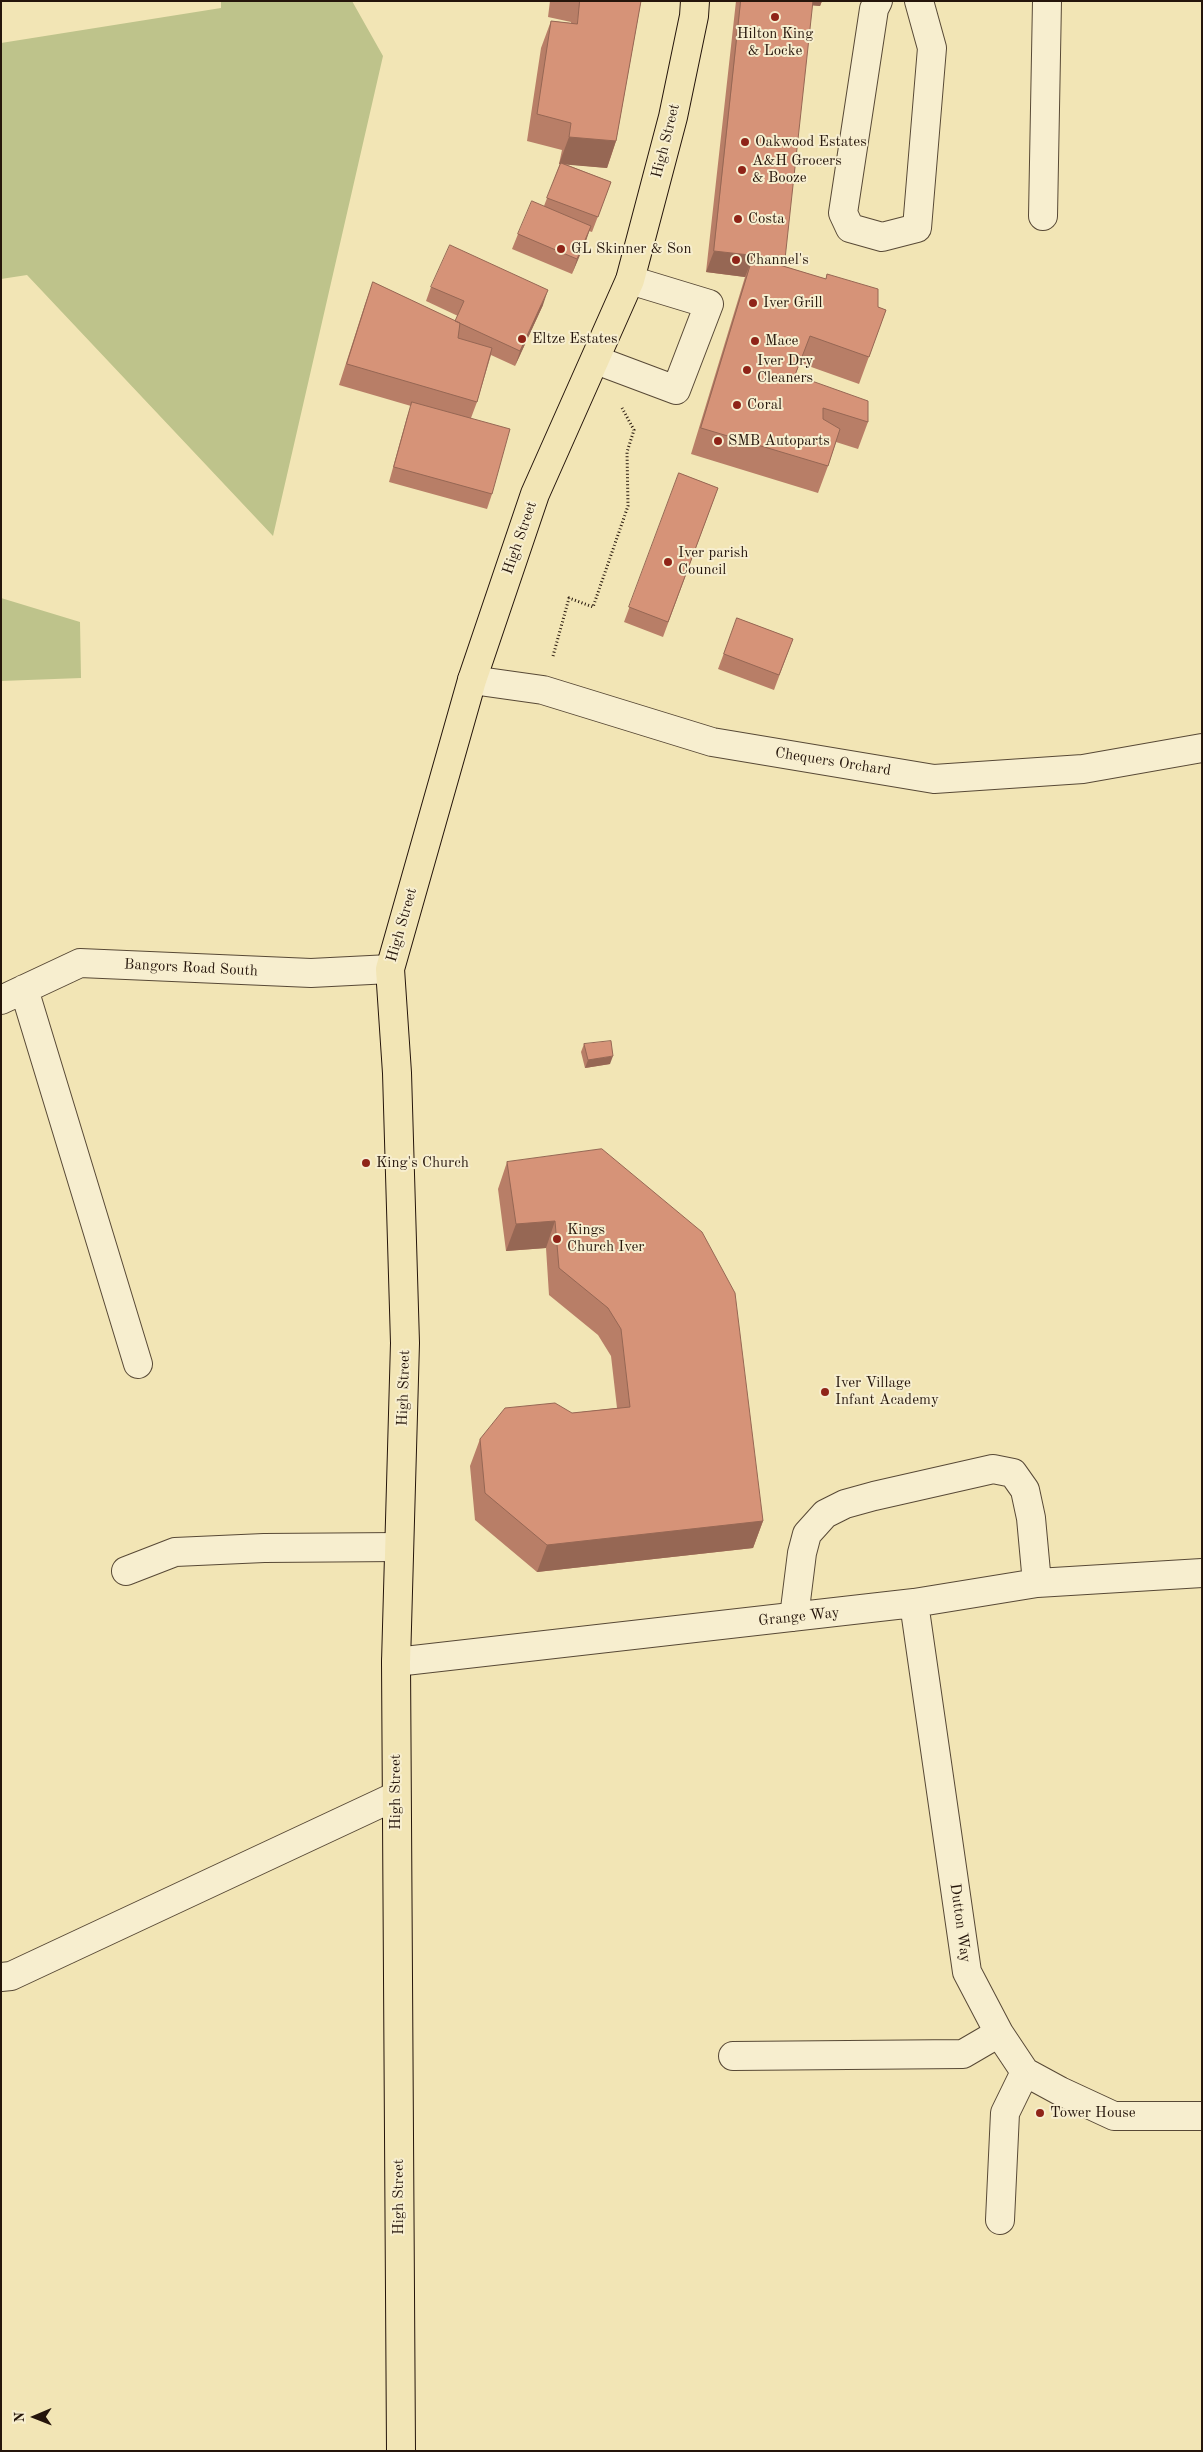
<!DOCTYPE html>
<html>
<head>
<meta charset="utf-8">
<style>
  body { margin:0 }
  #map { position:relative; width:1203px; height:2452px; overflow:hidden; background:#f2e5b5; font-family:"Old Standard TT",serif }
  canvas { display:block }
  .frame { position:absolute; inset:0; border:2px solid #25150b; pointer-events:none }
  .north { position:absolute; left:10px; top:2392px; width:50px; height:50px; -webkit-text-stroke:4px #f7eecf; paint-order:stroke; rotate:269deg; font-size:14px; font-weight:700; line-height:20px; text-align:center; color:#25150b }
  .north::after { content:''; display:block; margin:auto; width:18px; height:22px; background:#25150b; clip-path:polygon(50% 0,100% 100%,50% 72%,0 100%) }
</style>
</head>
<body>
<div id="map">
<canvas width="1203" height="2452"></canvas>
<div class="frame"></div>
<div class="north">N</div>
</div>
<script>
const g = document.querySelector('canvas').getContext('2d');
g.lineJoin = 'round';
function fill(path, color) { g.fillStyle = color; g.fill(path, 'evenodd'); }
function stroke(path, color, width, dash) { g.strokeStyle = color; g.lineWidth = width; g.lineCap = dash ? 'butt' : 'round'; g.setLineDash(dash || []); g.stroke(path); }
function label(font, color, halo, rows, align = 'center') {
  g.font = font + ' "Old Standard TT",serif'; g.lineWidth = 4; g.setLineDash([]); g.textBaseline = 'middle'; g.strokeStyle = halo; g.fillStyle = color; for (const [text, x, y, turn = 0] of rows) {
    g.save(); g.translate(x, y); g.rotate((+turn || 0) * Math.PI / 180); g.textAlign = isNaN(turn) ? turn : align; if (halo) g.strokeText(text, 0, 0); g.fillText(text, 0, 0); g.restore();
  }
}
const green = new Path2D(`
  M221,1H352L383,56L273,536L27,275L1,279V43L221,8Z
  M1,598L80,622L81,678L1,681Z`);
const path = new Path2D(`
  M553,656L569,598L593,607L628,506L627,452L634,430L622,408`);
const minor = new Path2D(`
  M878,1L874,9L843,213L850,228L882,237L917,228L932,48L919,1
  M1043,216L1047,1
  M596,360L676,390L709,304L630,280
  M472,680L543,690L712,742L934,779L1083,769L1202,748
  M24,989L138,1364
  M1,1000L80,963L311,973L390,969
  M126,1571L175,1552L264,1548L399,1547
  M914,1603L967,1972L999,2033L1025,2072L1060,2091L1114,2116H1202
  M794,1617L802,1553L807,1534L825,1514L845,1504L874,1496L993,1469L1013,1473L1025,1490L1031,1518L1037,1583
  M396,1662L914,1603L1037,1583L1202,1573
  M1,1977L11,1976L396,1796
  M733,2056L963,2054L999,2033
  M1000,2220L1005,2113L1025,2072`);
const major = new Path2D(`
  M401,2451L396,1662L405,1343L397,1073L390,969L472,680L535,494L630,280L673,117L694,16L695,1`);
const wall = new Path2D(`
  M550,1H641L616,141L607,168L565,164L611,182L592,232L589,231L572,274L512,249L518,234L544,206L560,164H559L562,150L527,141L541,48L551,21L571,23V22L548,17Z
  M736,1H822L820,6L812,5L783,266L826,279L827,274L878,307L886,310L859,384L800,363L795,375L868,422L858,449L836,442L828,466L818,493L691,454L745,277L706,272Z
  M373,282L455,321L458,316L426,301L431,287L543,305L515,366L491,355L477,402L471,418L492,494L487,509L389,482L407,417L411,406L339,385L365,304Z
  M679,473L718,488L663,637L624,622Z
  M737,618L793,639L774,690L718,669Z
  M584,1044L610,1064L585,1068L581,1052Z
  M602,1149L763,1521L753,1548L537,1572L475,1520L470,1466L480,1439L572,1413L617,1408L611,1356L598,1335L549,1295L546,1248L506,1251L498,1189L507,1162Z`);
const shadedWall = new Path2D(`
  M808,1H822L820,6L807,5Z
  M569,137L616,141L607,168L559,164Z
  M591,226L586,241L572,274L577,259Z
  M714,251L785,259L777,280L753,257L745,277L706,272Z
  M548,290L543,305L515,366L520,351Z
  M613,1056L610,1064L585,1068L588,1060Z
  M555,1221L546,1248L506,1251L516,1224Z
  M763,1521L753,1548L537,1572L547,1545Z`);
const building = new Path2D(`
  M580,1H641L616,141L569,137L571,123L537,114L551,21L577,24Z
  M741,1H813L785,259L714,251Z
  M561,163L611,182L598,217L547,198Z
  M532,201L591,226L577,259L518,234Z
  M450,245L548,290L520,351L455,321L464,301L431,287Z
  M753,257L826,279L827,274L878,289V307L886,310L869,357L810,336L795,375L868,401V422L823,408V419L840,429L828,466L701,428Z
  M373,282L460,323L458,338L492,348L477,402L347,364Z
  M412,402L510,429L492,494L394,467Z
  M679,473L718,488L668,622L629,607Z
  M737,618L793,639L779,675L724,654Z
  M611,1041L613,1056L588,1060L584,1044Z
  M602,1149L702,1232L735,1293L763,1521L547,1545L485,1493L480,1439L505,1408L555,1403L572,1413L630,1407L621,1329L608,1308L559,1268L555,1221L516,1224L507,1162Z`);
const markers = [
  [775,17,5,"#8f2418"],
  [745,142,5,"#8f2418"],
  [742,170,5,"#8f2418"],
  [738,219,5,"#8f2418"],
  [561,249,5,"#8f2418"],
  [736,260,5,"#8f2418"],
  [753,303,5,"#8f2418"],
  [522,339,5,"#8f2418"],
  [755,341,5,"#8f2418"],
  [747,370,5,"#8f2418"],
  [737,405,5,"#8f2418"],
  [718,441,5,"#8f2418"],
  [668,562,5,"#8f2418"],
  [366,1163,5,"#8f2418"],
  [557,1239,5,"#8f2418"],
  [825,1392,5,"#8f2418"],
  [1040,2113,5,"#8f2418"]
];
const poiNames = [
  ["Hilton King",775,34,"center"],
  ["& Locke",775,51,"center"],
  ["Oakwood Estates",755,142],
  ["A&H Grocers",752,161],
  ["& Booze",752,178],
  ["Costa",748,219],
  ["GL Skinner & Son",571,249],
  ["Channel's",746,260],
  ["Iver Grill",763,303],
  ["Eltze Estates",532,339],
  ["Mace",765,341],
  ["Iver Dry",757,361],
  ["Cleaners",757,378],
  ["Coral",747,405],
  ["SMB Autoparts",728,441],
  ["Iver parish",678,553],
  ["Council",678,570],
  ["King's Church",376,1163],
  ["Kings",567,1230],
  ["Church Iver",567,1247],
  ["Iver Village",835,1383],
  ["Infant Academy",835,1400],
  ["Tower House",1050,2113]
];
const streetNames = [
  ["High Street",666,141,-76],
  ["High Street",520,538,-71],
  ["Chequers Orchard",833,762,9],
  ["High Street",402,925,-74],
  ["Bangors Road South",191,968,3],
  ["High Street",404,1388,-88],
  ["Grange Way",799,1617,-6],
  ["High Street",396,1792,-90],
  ["Dutton Way",960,1923,82],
  ["High Street",399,2197,-90]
];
fill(green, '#bec38b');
stroke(minor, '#584936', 30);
stroke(major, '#25150b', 30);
stroke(path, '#25150b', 3, [1, 2.5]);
stroke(minor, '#f7eecf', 28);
stroke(major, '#f2e5b5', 28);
fill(wall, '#b87e67');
fill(shadedWall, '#966754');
fill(building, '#d69378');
stroke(building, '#966754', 1);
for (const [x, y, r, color] of markers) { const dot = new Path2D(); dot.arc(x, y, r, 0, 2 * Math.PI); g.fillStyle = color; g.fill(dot); stroke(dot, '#f7eecf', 2); }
label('15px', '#25150b', '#f7eecf', poiNames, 'left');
label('15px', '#25150b', '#f7eecf', streetNames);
</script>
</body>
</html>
